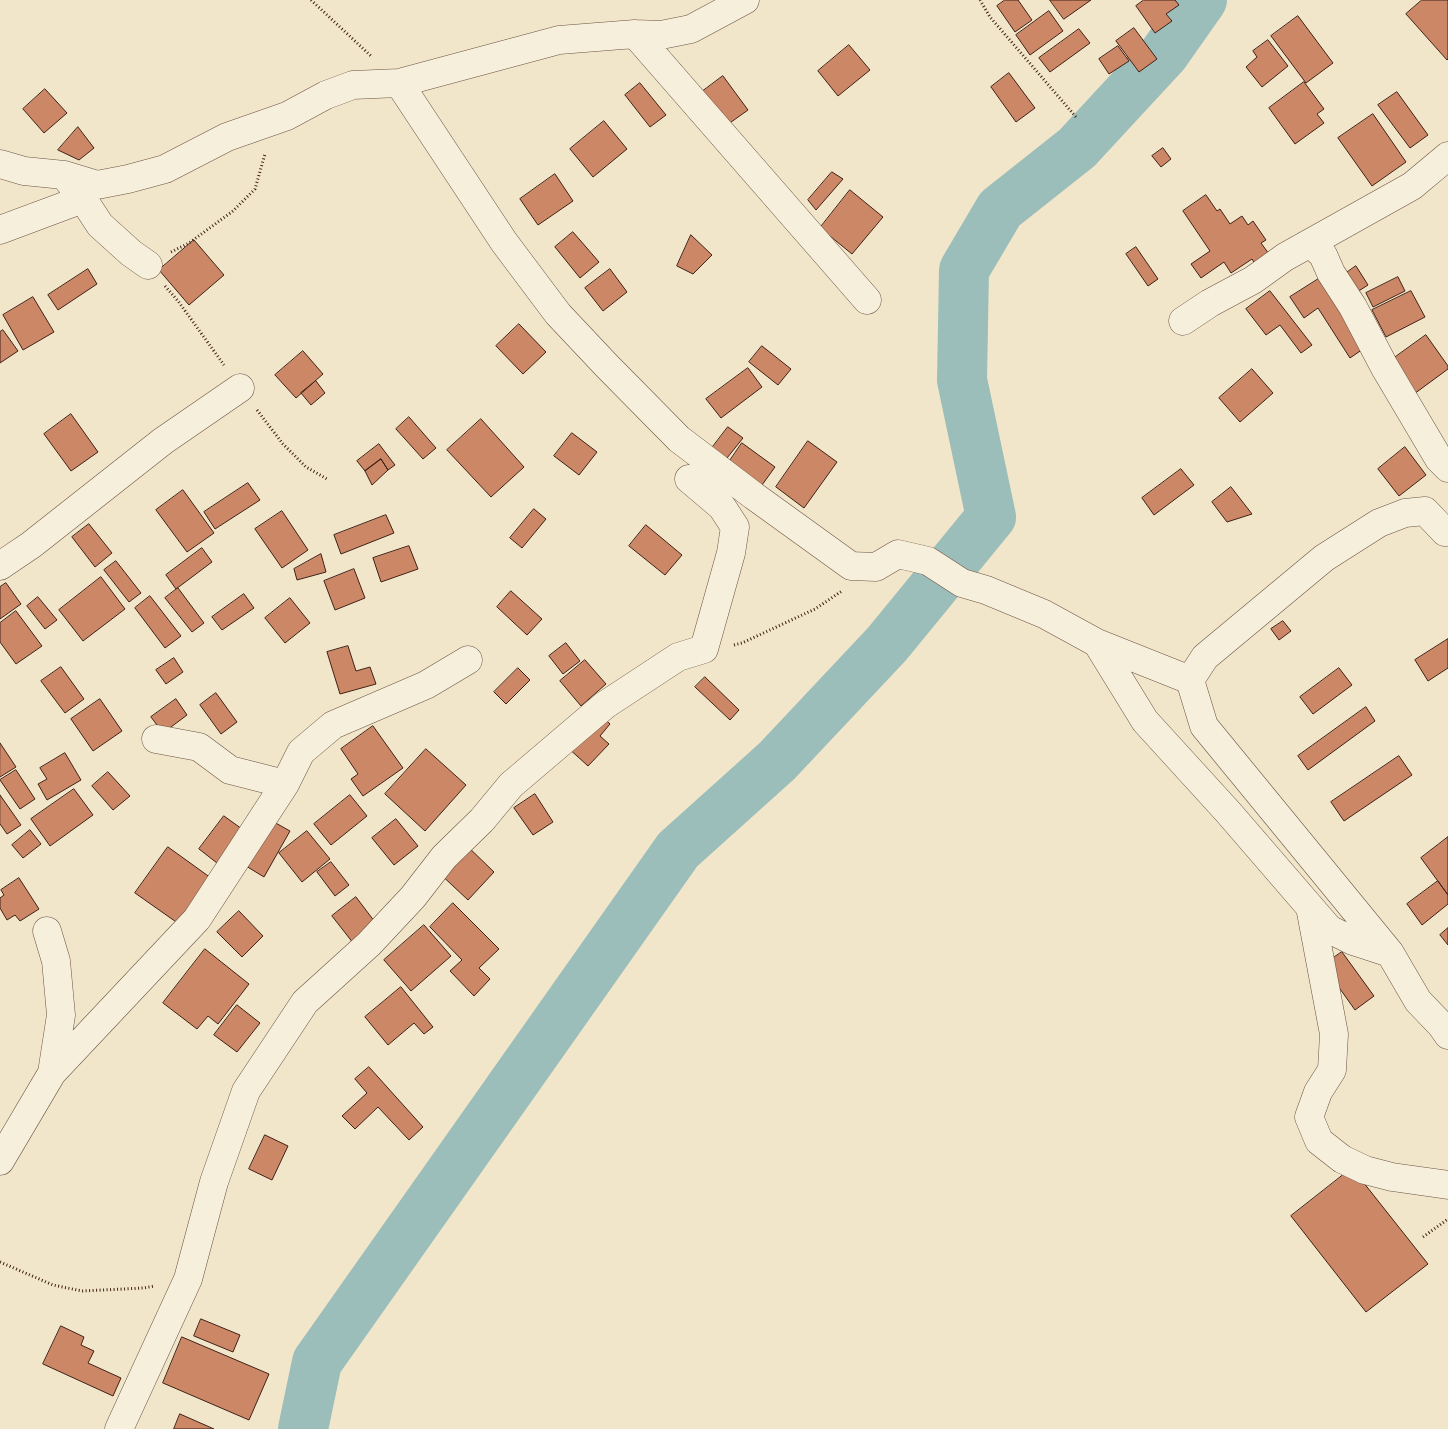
<!DOCTYPE html>
<html>
<head>
<meta charset="utf-8">
<style>
  body { margin:0 }
  canvas { display:block; background:#f1e6c9 }
</style>
</head>
<body>
<canvas width="1448" height="1429"></canvas>
<script>
const g = document.querySelector('canvas').getContext('2d');
g.lineJoin = 'round';
function stroke(path, color, width, dash) { g.strokeStyle = color; g.lineWidth = width; g.lineCap = dash ? 'butt' : 'round'; g.setLineDash(dash || []); g.stroke(path); }
function fill(path, color) { g.fillStyle = color; g.fill(path, 'evenodd'); }
const river = new Path2D(`
  M303,1429L317,1362L678,850L777,761L887,644L991,517L962,380L964,270L1000,209L1077,148L1164,54L1202,0`);
const building = new Path2D(`
  M1005,0H1018L1032,20L1015,32L997,6Z
  M1050,0H1091L1064,19Z
  M1144,0H1175L1179,5L1166,14L1172,21L1155,33L1136,6Z
  M1422,0H1448V59L1447,60L1406,14Z
  M1049,11L1063,31L1030,55L1016,35Z
  M1298,16L1333,63L1306,83L1271,36Z
  M1134,28L1157,59L1139,72L1116,41Z
  M1079,29L1090,43L1050,72L1039,58Z
  M1268,40L1288,66L1262,87L1246,67L1257,57L1253,51Z
  M849,45L870,70L838,96L818,71Z
  M1118,46L1129,61L1109,74L1099,59Z
  M1009,73L1035,108L1016,122L991,87Z
  M723,76L748,110L720,130L695,97Z
  M1304,82L1324,109L1317,114L1324,123L1295,144L1269,108Z
  M640,83L666,115L650,127L625,95Z
  M45,89L67,113L44,133L23,109Z
  M1397,92L1428,135L1410,148L1378,105Z
  M1373,114L1406,162L1372,186L1338,138Z
  M604,121L627,149L593,177L570,149Z
  M78,127L94,148L79,160L58,150Z
  M1163,148L1171,159L1161,167L1152,156Z
  M832,172L843,179L816,210L808,200Z
  M555,174L573,201L538,225L520,199Z
  M850,190L883,217L852,254L820,228Z
  M1206,195L1217,211L1220,209L1230,224L1242,216L1248,225L1253,221L1266,240L1261,243L1269,254L1255,264L1252,259L1231,273L1224,262L1201,278L1191,264L1210,251L1183,211Z
  M573,232L599,262L580,278L555,247Z
  M691,235L712,255L693,274L677,266Z
  M194,240L224,275L189,305L159,270Z
  M1136,247L1158,279L1148,286L1126,254Z
  M1356,266L1368,285L1354,294L1342,276Z
  M88,269L97,284L58,310L48,295Z
  M610,269L627,292L603,311L585,288Z
  M1398,277L1405,291L1373,307L1366,293Z
  M1320,278L1366,347L1350,358L1318,308L1304,318L1290,297Z
  M1270,291L1312,345L1301,353L1280,325L1266,335L1246,309Z
  M1411,291L1425,317L1386,337L1372,310Z
  M33,297L54,332L23,350L3,315Z
  M519,324L546,352L523,374L496,346Z
  M3,330L18,351L0,363V332Z
  M1426,335L1448,366V369L1414,394L1390,361Z
  M762,346L791,369L778,385L749,362Z
  M303,351L323,374L296,398L275,375Z
  M748,368L762,387L721,418L706,399Z
  M1252,369L1273,393L1240,422L1219,398Z
  M316,381L325,393L311,405L301,393Z
  M71,414L98,452L71,471L44,434Z
  M409,417L436,448L423,459L396,429Z
  M481,419L524,467L491,497L447,450Z
  M728,427L743,438L719,468L705,457Z
  M572,433L597,452L579,475L554,456Z
  M808,441L837,462L804,508L776,487Z
  M742,443L775,467L762,485L729,462Z
  M379,444L395,465L388,470L381,459L365,471L357,461Z
  M1405,447L1426,475L1399,496L1378,469Z
  M381,459L388,470L372,485L365,471Z
  M1181,469L1194,485L1154,515L1142,498Z
  M248,483L260,500L215,529L204,512Z
  M1231,487L1252,514L1227,522L1212,502Z
  M183,490L214,533L187,552L156,510Z
  M534,509L546,519L522,548L510,538Z
  M282,511L308,550L282,568L255,529Z
  M386,515L394,533L341,554L334,535Z
  M89,524L112,553L95,567L72,537Z
  M646,525L682,555L665,575L629,546Z
  M409,546L418,569L381,582L373,558Z
  M202,548L212,562L176,589L166,575Z
  M321,554L326,572L297,580L294,569Z
  M116,561L141,593L129,602L104,570Z
  M354,569L365,598L335,610L324,581Z
  M101,577L125,609L83,641L59,610Z
  M6,583L21,604L0,619V587Z
  M178,588L204,623L192,632L165,598Z
  M511,591L542,619L527,635L497,607Z
  M244,594L254,608L222,630L212,617Z
  M150,596L181,636L165,648L135,608Z
  M38,597L57,620L45,629L27,606Z
  M290,598L310,623L285,643L265,618Z
  M16,611L42,646L16,664L0,642V623Z
  M1283,621L1291,631L1279,640L1271,629Z
  M1448,639V668L1428,681L1415,660Z
  M566,643L580,661L563,674L549,656Z
  M348,646L356,671L370,667L376,684L340,694L327,652Z
  M174,658L183,672L166,684L156,670Z
  M585,660L606,684L581,706L560,681Z
  M61,667L84,699L65,713L41,681Z
  M518,668L530,680L506,704L494,692Z
  M1339,668L1352,685L1313,714L1300,697Z
  M705,677L739,710L730,720L695,687Z
  M216,693L237,722L221,734L200,705Z
  M100,699L122,731L93,751L71,719Z
  M176,699L187,715L163,733L151,717Z
  M1366,707L1375,721L1308,770L1298,756Z
  M598,712L610,724L600,736L609,744L588,766L566,746Z
  M373,726L403,768L363,796L351,779L358,774L341,749Z
  M0,743L16,767L0,777Z
  M426,749L466,785L425,831L385,794Z
  M65,753L81,780L47,800L38,784L47,779L40,768Z
  M1399,756L1412,775L1344,821L1331,802Z
  M16,770L35,799L20,809L0,780Z
  M108,772L130,796L113,810L92,786Z
  M74,789L93,815L50,846L31,819Z
  M535,794L553,822L533,835L514,808Z
  M0,795L21,825L7,834L0,824Z
  M350,795L367,816L331,845L314,824Z
  M224,816L242,829L217,863L199,849Z
  M396,819L418,846L394,865L372,838Z
  M272,821L290,831L264,877L246,866Z
  M30,830L41,844L23,858L12,845Z
  M307,831L330,859L302,882L279,853Z
  M1448,837V895L1421,858Z
  M464,843L494,872L468,900L437,871Z
  M168,847L211,878L179,924L135,893Z
  M331,862L349,885L335,896L317,872Z
  M19,878L39,909L20,921L15,915L7,920L0,908V898L4,895L1,890Z
  M1438,881L1448,895V904L1422,925L1407,904Z
  M356,897L381,930L357,948L332,916Z
  M453,903L499,949L479,968L490,979L474,996L450,971L462,960L430,927Z
  M239,911L263,936L242,957L217,932Z
  M424,925L451,956L411,991L384,960Z
  M1448,928V945L1440,935Z
  M205,949L249,984L218,1024L208,1016L197,1029L163,1003Z
  M1342,952L1374,996L1355,1010L1323,965Z
  M401,987L433,1027L424,1034L414,1023L388,1045L365,1017Z
  M237,1005L260,1023L237,1052L214,1035Z
  M369,1067L423,1127L409,1140L378,1107L355,1129L342,1116L367,1093L355,1079Z
  M265,1135L288,1146L272,1180L249,1169Z
  M1352,1168L1428,1264L1366,1312L1291,1216Z
  M201,1319L240,1335L233,1352L194,1336Z
  M61,1326L84,1337L81,1345L94,1351L88,1363L121,1378L113,1396L43,1364Z
  M182,1337L269,1374L249,1420L163,1383Z
  M180,1414L214,1429H174Z`);
const path = new Path2D(`
  M311,0L371,56
  M980,0L990,17L1076,117
  M171,252L189,243L233,211L255,189L265,154
  M165,286L178,301L224,365
  M257,410L283,444L306,467L327,479
  M734,645L742,643L815,609L842,591
  M1423,1237L1448,1219
  M0,1262L53,1285L82,1291L144,1288L154,1286`);
const minor = new Path2D(`
  M635,34L867,300
  M399,83L504,242L558,314L607,366L679,439L754,496L851,566L876,567L898,554L928,561L962,583L986,590L1044,614L1097,643L1190,680
  M0,164L24,171L64,175L97,185L128,179L165,169L227,137L287,116L326,95L353,85L399,83L559,40L635,34L661,35L691,29L745,0
  M64,175L83,199L100,225L131,253L148,265
  M0,230L83,199
  M1310,243L1323,255L1331,273L1353,307L1384,366L1439,459L1448,468
  M1183,321L1210,303L1253,280L1285,257L1412,186L1448,156
  M1445,532L1425,511L1405,513L1379,523L1324,558L1205,657L1190,680L1204,726L1390,953L1418,1001L1441,1025L1448,1035
  M0,566L31,545L163,441L240,388
  M1097,643L1145,721L1228,812L1329,929L1353,941L1390,953
  M156,739L199,747L230,770L285,784
  M1310,907L1334,1034L1332,1070L1318,1092L1309,1117L1319,1141L1342,1159L1365,1170L1392,1177L1448,1185
  M47,931L56,961L61,1015L52,1073
  M0,1161L52,1073L197,919L285,784L301,752L333,725L426,685L468,660
  M119,1429L188,1279L214,1182L246,1091L305,1002L369,944L413,897L444,857L482,820L511,785L605,705L678,657L704,649L731,553L735,527L722,507L689,479`);
stroke(river, '#9cbebb', 50);
fill(building, '#cc8766');
stroke(building, '#402116', 1);
stroke(minor, '#6c5243', 29);
stroke(path, '#402116', 3, [1, 2.5]);
stroke(minor, '#f6efdc', 28);
</script>
</body>
</html>
